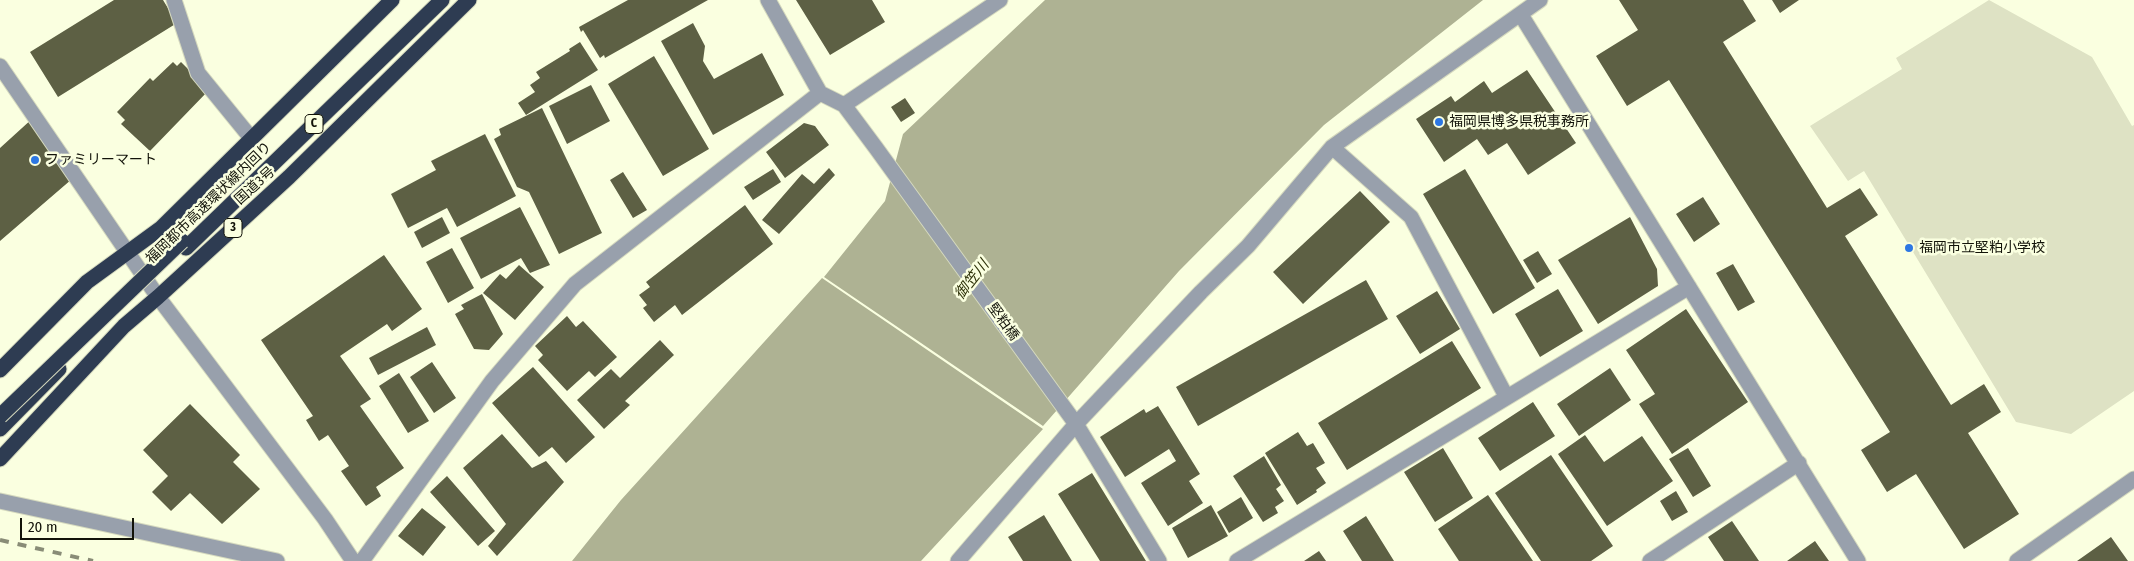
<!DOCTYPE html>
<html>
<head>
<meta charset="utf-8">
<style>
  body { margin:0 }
  #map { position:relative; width:2134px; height:561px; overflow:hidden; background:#faffe0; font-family:"Fira Sans Condensed",sans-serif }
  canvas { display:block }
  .scale { position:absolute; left:20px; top:518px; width:114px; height:22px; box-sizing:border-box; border:2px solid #121309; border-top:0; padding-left:6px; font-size:15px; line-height:18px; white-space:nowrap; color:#121309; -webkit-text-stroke:4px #faffe0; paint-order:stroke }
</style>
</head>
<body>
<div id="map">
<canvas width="2134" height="561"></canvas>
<div class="scale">20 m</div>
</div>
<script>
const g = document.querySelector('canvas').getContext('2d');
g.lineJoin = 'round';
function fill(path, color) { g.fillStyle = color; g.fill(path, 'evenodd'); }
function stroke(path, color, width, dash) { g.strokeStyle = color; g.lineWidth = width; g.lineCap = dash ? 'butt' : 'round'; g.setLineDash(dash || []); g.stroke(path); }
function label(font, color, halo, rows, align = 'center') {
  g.font = font + ' "Fira Sans Condensed","Noto Sans JP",sans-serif'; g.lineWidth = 5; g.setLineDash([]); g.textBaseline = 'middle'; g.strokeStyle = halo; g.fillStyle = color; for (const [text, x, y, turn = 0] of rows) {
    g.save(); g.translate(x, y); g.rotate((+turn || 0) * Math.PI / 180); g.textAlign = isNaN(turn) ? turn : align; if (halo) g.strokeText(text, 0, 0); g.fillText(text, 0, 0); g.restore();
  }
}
const green = new Path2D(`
  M1989,0L2092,57L2132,126L2134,125V391L2071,434L2016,422L1864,171L1848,181L1810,126L1902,69L1896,58Z`);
const water = new Path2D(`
  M1045,0H1483L1324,125L1179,271L1043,426L824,277L885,201L903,134Z
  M822,278L1043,429L921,561H572L621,500Z`);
const building = new Path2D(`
  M114,0H163L177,23L58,97L30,52Z
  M628,0H708L605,58L604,55L600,58L583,30L581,32L579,27Z
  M796,0H872L885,22L830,55Z
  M1619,0H1743L1756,21L1723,42L1827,208L1860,188L1878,215L1845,236L1951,405L1984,384L2001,412L1968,433L2019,514L1964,549L1916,474L1887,492L1861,450L1890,432L1669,80L1627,106L1596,56L1638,30Z
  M1772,0H1799L1780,13Z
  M693,23L705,46L703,61L714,79L762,53L784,95L713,135L661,41Z
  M580,42L598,70L526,115L518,103L535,92L530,85L540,78L536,72L570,51L569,49Z
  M654,56L709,149L663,176L608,84Z
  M173,62L177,66L181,62L209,90L150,151L121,124L125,120L117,112L150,78L153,81Z
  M1527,70L1576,143L1528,175L1507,143L1488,155L1477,139L1444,162L1416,119L1451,96L1455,102L1484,81L1492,93Z
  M591,85L610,121L567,144L549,106Z
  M905,98L915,113L901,122L891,107Z
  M542,108L602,233L559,254L529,192L517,187L494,139L501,135L499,129Z
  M33,118L72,179L0,241V148Z
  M804,123L815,126L829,145L785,178L766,152Z
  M485,134L516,196L457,227L447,208L408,228L391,194L436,170L431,161Z
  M829,168L835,175L779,234L762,220L802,174L814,184Z
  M773,169L781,182L753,200L744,187Z
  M1465,169L1535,288L1493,314L1423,194Z
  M623,172L647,210L633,218L610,180Z
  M1360,191L1390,222L1303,304L1273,272Z
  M1703,197L1720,224L1694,242L1676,214Z
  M745,205L773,244L682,315L675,305L654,322L643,308L647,305L639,295L650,287L646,282Z
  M520,207L550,265L530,273L521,258L481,279L460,238Z
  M442,217L450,233L422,248L414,232Z
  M1630,217L1657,269L1658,286L1598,324L1558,260Z
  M452,248L474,288L448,303L426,262Z
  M1538,251L1552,274L1537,283L1523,260Z
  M384,255L422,309L392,331L387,324L340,356L371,399L360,406L404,468L376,487L381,496L366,506L341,471L349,466L328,435L319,441L306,420L313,416L261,340Z
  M1733,264L1755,302L1738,311L1716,273Z
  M519,265L544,287L515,320L483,293L500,274L506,279Z
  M1366,280L1388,319L1198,426L1176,387Z
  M1558,289L1583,331L1540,357L1515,314Z
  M1437,291L1460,329L1420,354L1396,316Z
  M482,294L503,334L489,350L474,349L455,314L464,309L461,305Z
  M1686,309L1748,402L1672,454L1639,404L1655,394L1626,350Z
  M567,316L576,327L583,321L617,357L595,377L589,371L567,391L538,360L543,355L535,346Z
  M427,327L436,345L378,375L369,358Z
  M660,340L674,355L625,401L630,405L604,429L577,400L611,369L620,378Z
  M1452,341L1481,388L1347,470L1318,423Z
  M432,362L456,398L434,413L410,377Z
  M533,367L595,437L566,463L552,447L539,457L492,403Z
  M1610,368L1631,400L1579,436L1557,404Z
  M399,373L429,421L408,433L379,386Z
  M1533,402L1555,436L1500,471L1478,438Z
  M190,404L240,455L233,462L260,489L222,524L190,493L171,511L152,492L168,476L143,450Z
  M1158,406L1200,474L1189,481L1203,503L1168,526L1141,483L1176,461L1169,449L1125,477L1100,437L1144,409L1146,413Z
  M1298,432L1307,446L1313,443L1325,463L1316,468L1326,483L1316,490L1317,492L1297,505L1265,453Z
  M502,434L532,468L546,461L564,482L497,556L488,546L506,524L463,468Z
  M1585,435L1604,462L1642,436L1673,481L1607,526L1558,454Z
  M1443,448L1473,498L1435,522L1404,472Z
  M1688,448L1711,486L1693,497L1669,459Z
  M1551,455L1613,546L1591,561H1541L1495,493Z
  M1264,456L1281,485L1276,489L1284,501L1275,507L1278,513L1263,522L1233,476Z
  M1092,473L1146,561H1100L1058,494Z
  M447,476L495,531L478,546L430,492Z
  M1676,491L1688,512L1672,521L1660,501Z
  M1488,495L1533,561H1459L1438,529Z
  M1241,497L1253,518L1229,533L1217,512Z
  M1211,505L1228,536L1188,558L1172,528Z
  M422,508L446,527L423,556L398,536Z
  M1044,515L1072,561H1023L1008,537Z
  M1366,516L1394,561H1362L1343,531Z
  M1732,521L1759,561H1724L1708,537Z
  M2111,537L2128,561H2077Z
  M1815,541L1829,561H1787Z
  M1319,551L1326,561H1304Z`);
const minor = new Path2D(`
  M174,0L198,73L251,138
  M768,0L820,93L844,105L876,148L1076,424L1159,561
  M1521,15L1858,561
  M0,66L158,297L325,519L353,561
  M844,105L1000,0
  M1332,147L1411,217L1506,396
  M0,501L277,561
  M362,561L492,381L575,284L820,93
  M958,561L1076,424L1201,292L1248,246L1332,147L1540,0
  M1237,561L1689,287
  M1650,561L1799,463
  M2017,561L2134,479`);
const highway = new Path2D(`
  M186,248L442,0
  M0,370L87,282L161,228L392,0
  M0,429L59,369
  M0,459L124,326L158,297L289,177L469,0`);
const rail = new Path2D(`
  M0,540L93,561`);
const highwayBridge = new Path2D(`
  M0,416L182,241`);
const markers = [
  [1439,122,5,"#2d77e3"],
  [35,160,5,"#2d77e3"],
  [1909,248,5,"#2d77e3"]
];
const shields = [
  [314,124,18],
  [233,228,18]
];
const shieldNames = [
  ["C",314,124],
  ["3",233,228]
];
const poiNames = [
  ["福岡県博多県税事務所",1449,122],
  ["ファミリーマート",45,160],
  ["福岡市立堅粕小学校",1919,248]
];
const streetNames = [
  ["国道3号",255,186,-42],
  ["福岡都市高速環状線内回り",209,203,-44],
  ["堅粕橋",1003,322,54]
];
const waterNames = [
  ["御笠川",972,280,-52]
];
fill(green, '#dee2c4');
fill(water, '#aeb293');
fill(building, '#5d6044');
stroke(minor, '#d5d9be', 17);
stroke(highway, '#d5d9be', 17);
stroke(minor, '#98a0ac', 15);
stroke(highway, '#2e3c52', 15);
stroke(rail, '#898c77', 4, [9, 9]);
stroke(highwayBridge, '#d5d9be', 17, []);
stroke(highwayBridge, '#2e3c52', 15);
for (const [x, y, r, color] of markers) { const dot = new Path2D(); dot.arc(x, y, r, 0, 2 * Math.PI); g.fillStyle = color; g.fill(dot); stroke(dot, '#faffe0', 2); }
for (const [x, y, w] of shields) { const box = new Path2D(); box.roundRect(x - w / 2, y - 9.5, w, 19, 4); g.fillStyle = '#faffe0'; g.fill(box); stroke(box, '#121309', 1); }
label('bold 12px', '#121309', null, shieldNames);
label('14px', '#121309', '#faffe0', poiNames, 'left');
label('14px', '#121309', '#faffe0', streetNames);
label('italic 15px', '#2e3209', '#faffe0', waterNames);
</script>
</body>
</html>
